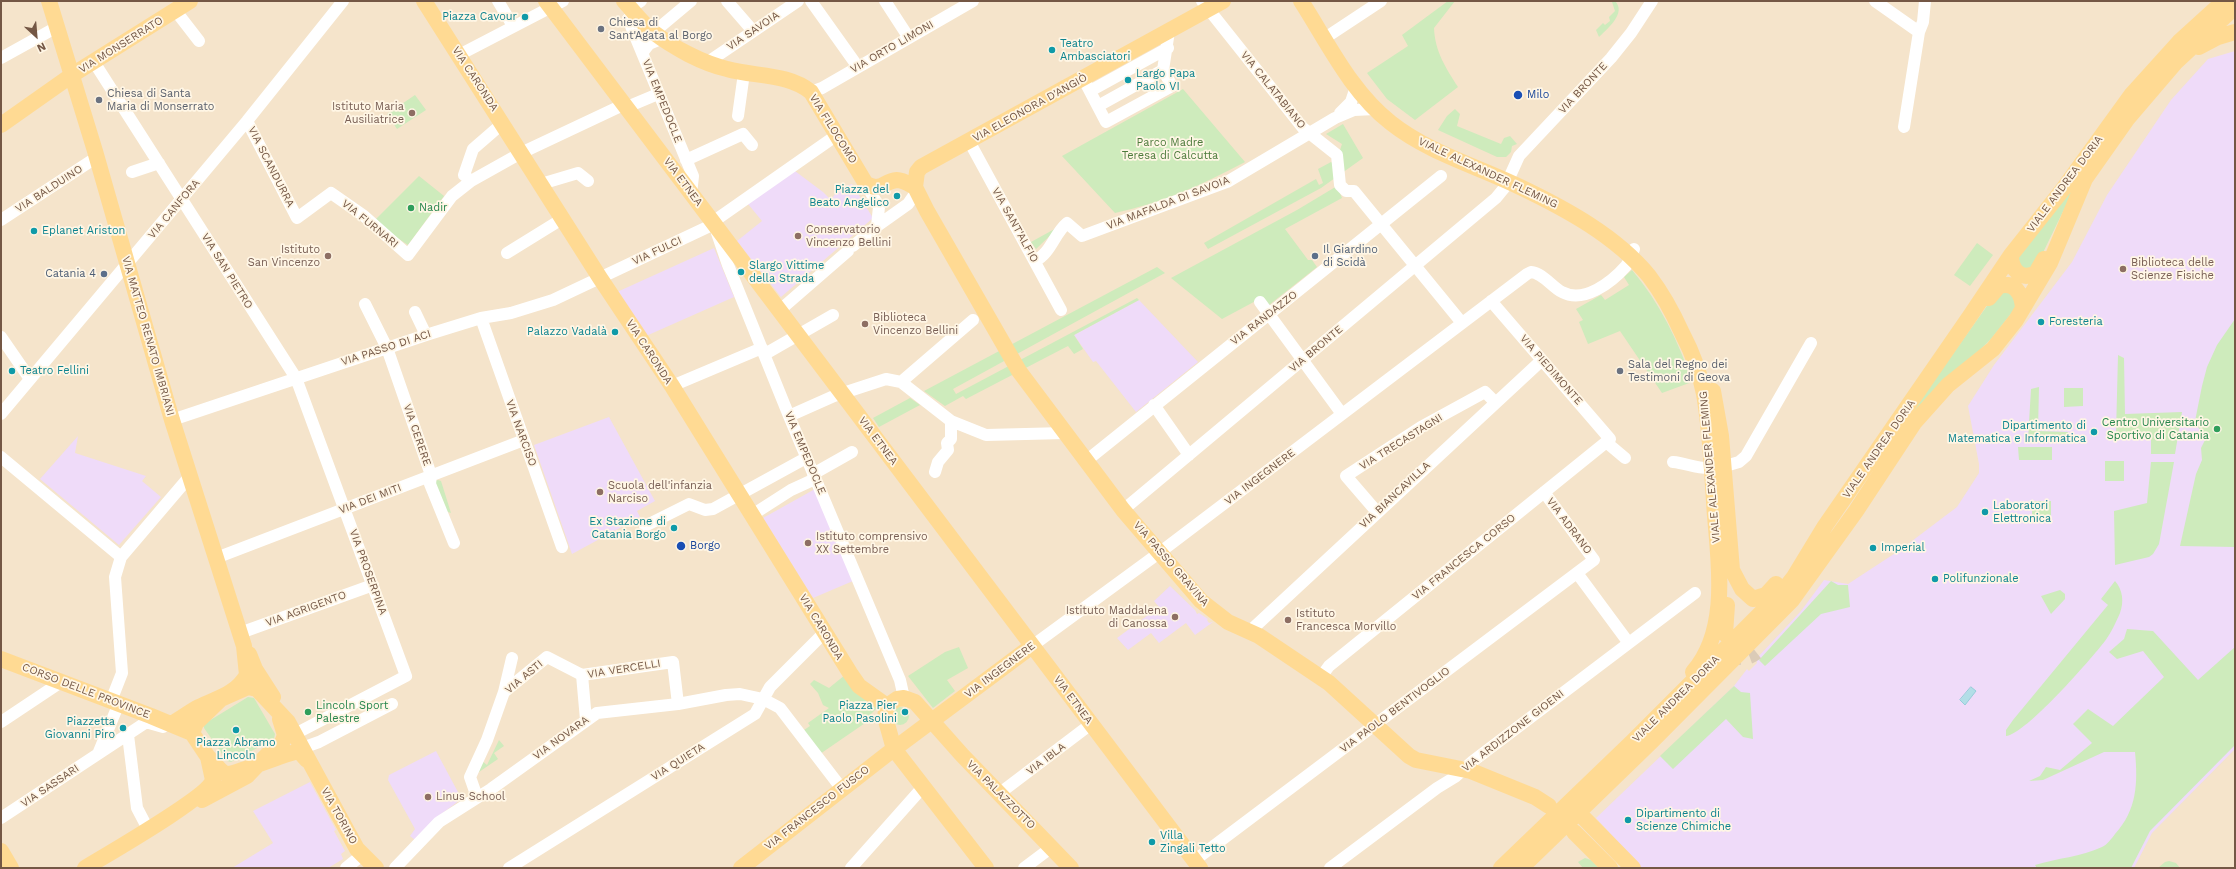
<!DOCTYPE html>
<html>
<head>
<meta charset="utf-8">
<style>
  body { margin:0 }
  #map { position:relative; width:2236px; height:869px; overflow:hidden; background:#fdf2dd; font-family:"Work Sans",sans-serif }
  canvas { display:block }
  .frame { position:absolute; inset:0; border:2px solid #745745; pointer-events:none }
  .north { position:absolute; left:16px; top:16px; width:40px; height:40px; -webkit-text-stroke:3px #fff6e5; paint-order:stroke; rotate:154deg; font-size:11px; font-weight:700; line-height:16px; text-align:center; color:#745745 }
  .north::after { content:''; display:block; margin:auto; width:14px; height:18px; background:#745745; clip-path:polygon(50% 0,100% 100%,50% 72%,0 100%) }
</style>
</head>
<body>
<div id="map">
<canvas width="2236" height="869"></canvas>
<div class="frame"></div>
<div class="north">N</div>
</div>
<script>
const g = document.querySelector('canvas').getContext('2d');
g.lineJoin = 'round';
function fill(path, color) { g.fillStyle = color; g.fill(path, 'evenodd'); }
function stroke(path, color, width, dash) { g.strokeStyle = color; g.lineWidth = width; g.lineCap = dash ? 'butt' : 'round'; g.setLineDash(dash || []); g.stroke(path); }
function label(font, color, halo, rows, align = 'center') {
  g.font = font + ' "Work Sans",sans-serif'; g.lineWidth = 3.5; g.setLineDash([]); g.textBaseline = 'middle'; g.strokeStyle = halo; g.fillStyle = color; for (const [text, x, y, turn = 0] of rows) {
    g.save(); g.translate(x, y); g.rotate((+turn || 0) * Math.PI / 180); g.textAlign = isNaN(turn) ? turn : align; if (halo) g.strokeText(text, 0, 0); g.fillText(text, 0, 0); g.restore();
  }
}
const residential = new Path2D(`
  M1,1H2235V868H1Z`);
const education = new Path2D(`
  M2235,51V749L2152,833L2134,868H1642L1596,818L1734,686L1747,669L1749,671L1757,663L1756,659L1801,611L1824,580L1848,584L1900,550L1957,507L1979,473V464L1968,406L1994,365L2072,262L2107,195L2171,100L2208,59Z
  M795,171L823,192L831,200L839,188L852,184L873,218L781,297L737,241L762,221L748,204Z
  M714,248L734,297L646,336L617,292Z
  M1139,300L1198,362L1136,412L1096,361L1093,362L1074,335Z
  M609,417L655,501L637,511L640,517L572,554L534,445Z
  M78,436L75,453L146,476L142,481L161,497L119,545L40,479Z
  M815,489L853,581L813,598L763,518Z
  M1170,586L1195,610L1197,614L1199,613L1208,619L1207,620L1209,623L1213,622L1195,635L1186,623L1159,643L1151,633L1128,650L1117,638L1159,607L1154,601Z
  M436,751L459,794L460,800L436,818L415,840L410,836L415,829L388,780L389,775Z
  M310,782L336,830L334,831L345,851L341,854L343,859L328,868H232L273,843L253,811Z`);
const green = new Path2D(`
  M1448,1H1455L1434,28C1435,52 1446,68 1458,87L1415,120L1387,99L1367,73L1408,46L1402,35Z
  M1605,1H1615C1627,13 1607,29 1599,37L1596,30L1603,23L1605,25L1610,21L1609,17L1615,11L1612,2Z
  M1183,89L1245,162C1204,184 1162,203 1115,213L1062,156Z
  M415,95L426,110L397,129L387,114Z
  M1455,109L1460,114L1457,126L1501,144L1504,138L1510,136L1517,144L1512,146L1511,152L1506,157H1497L1438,130L1447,116Z
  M1343,124L1363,158L1321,188L1208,249L1204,243L1316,179L1319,185L1323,183L1318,169L1331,162L1335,165L1342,144L1326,134Z
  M419,176L444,196L408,245L387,231L376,219Z
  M2074,183L2072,193L2036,267L2024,272L2016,256Z
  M1337,186L1342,198L1285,229L1308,260H1312L1317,267L1269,305L1263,297L1222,319L1171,278L1297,210Z
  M1060,226L1036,249L1031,242Z
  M1977,243L1993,255L1970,286L1954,275Z
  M1157,267L1165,273L953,389L956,394L1137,298L1139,300L1074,335L1083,349L1074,354L1068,346L966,399L963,396L945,406L924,391Z
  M1632,270C1660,303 1679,342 1692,382L1662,393L1620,331L1588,344L1579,322L1583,320L1576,309L1601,295L1605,300L1629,285L1624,277Z
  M2010,289L2017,306L1991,339L1897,433L1994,296Z
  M2235,319V547L2180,546L2196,474L2202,460L2201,448L2205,440L2195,421L2202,386L2207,367L2217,345Z
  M2118,355L2124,358L2125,414L2182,412L2175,454H2151V434L2116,433Z
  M2039,387L2038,431L2068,432L2067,440L2028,439L2031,389Z
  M2064,388H2083V406L2064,407Z
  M910,398L920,405L879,427L873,418Z
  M2018,447H2052V460H2019Z
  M2105,461H2124V481H2105Z
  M2151,462H2174L2159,544L2153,554L2149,557L2115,565L2114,511L2147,503Z
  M438,480L441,481L451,513L445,511L435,481Z
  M2032,501H2051V520H2032Z
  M1831,581L1838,585H1848L1850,607L1821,614L1765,666L1759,660Z
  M2115,581C2123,590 2124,602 2120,613C2116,622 2111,633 2105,641C2092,658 2025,735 2006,736V730L2013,720L2108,605L2101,599Z
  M2060,590L2065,594V599L2051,614L2041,596Z
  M2127,629L2153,631L2198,680L2235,647V745L2150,831L2131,868H2037L2035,865C2057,858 2081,857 2102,847C2107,845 2112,838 2115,834C2137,810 2138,783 2135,752H2104L2043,780L2029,781L2040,776L2046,767L2060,770L2092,743L2073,724L2088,709L2113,726L2164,677L2143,651L2117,659L2109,652L2124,639Z
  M959,647L968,668L947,680L955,691L933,708L908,676L945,652Z
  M845,675L878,707L870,715L871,719L820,754L804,730L810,726L808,723L829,708L823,705L818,693L810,684L814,680L829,688Z
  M1734,686L1741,692L1750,693L1753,739L1743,737L1726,719L1673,769L1660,756Z
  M248,697L254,698L275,734L274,739L231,762L227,761L204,728V724Z
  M891 716a9 9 0 1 1 18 0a9 9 0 1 1-18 0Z
  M499,740L504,746L494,753L498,759L479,772L482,761L487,765Z
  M1585,858L1591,860L1599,868H1583L1578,862Z
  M2169,861L2176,863L2180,868H2158L2165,862Z`);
const water = new Path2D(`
  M1971,687L1976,691L1965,705L1960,700Z`);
const majorTunnel = new Path2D(`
  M1728,649C1735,658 1746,660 1756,652`);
const minor = new Path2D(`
  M498,1L513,26
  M727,1L753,31
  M811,1L858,67
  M885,1L909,38
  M1202,1L1303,128L1337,155L1340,185L1346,191H1354L1462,323
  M1875,1L1919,32L1904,127
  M630,8L641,1
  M175,10L199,41
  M635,14L628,19L693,176L691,194
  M654,32L691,1
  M1919,32L1923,22L1925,1
  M1325,38L1381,1
  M642,53L649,44L663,38
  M459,55L563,1
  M1,58L57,27
  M94,62L296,378L406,676L295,734
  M708,62L798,1
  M1083,78L1106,122L1172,86L1163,70L1169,31
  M1090,91L1168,48
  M811,92L822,88L973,1
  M1098,106L1163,70
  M627,107L658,94
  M1340,113L1351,102L1356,87
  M738,116L744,73
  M247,121L297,218L331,193L364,216L408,255L452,196L471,181L521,153L625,104
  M969,141L1061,310
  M686,160L743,134L752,145
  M132,172L159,163
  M471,181L464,175L473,149L503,123
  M541,184L578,173L588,181
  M866,184L879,207L877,226
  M1,220L97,157
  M714,224L717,219L837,135
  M717,233L728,265L789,416L900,680L904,698
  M853,246L877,226L908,204L917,191
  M507,253L562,219
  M1035,261C1051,253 1054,234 1067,223L1082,236L1227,182L1335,118L1354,110L1375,109
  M1260,302L1342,414
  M365,304L387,348L431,475L430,484L454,543
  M780,310L848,251
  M415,312L426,335
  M481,318L562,547
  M1,337L30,379
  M765,354L833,315
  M901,382L973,320
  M672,386L762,348
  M1154,405L1189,455
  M1,414L247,121L343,1
  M789,416L834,396L886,379L901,382L951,421L986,435L1065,433
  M172,420L426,335L481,318L511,313L553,300L714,224
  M1606,442L1625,458
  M1,457L121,557
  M1086,461L1441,176
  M1673,462C1686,463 1697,469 1711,468
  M1722,467L1739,462L1746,456L1811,343
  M935,472L938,462L948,450L947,443L951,439V421
  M813,474L852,452
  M1123,510L1496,198L1505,187L1519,156L1611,58L1631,33L1652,1
  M1377,512L1346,476L1421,427L1485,392L1495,402
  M752,515L791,490L815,479
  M645,526L689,504L705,510L713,509L806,458
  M216,558L524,440
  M1577,573L1628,642
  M1249,632L1542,360
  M240,633L373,585
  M1032,646L1159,553L1527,274L1531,272C1543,273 1552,287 1562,292C1584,304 1612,282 1626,266C1630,261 1632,254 1634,249
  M582,675L673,662L678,704
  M1321,677L1329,666L1610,439L1491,301
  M504,692L512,658
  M111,701L122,673L115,577L121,557L190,476
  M1,722L61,682
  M128,735L137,808L148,829
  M302,748L319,742L392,704
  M98,754L119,703
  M1000,793L1091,724
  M477,797L470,777L487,740L504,692L547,657L582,675L586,720
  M1,818L145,723H149L163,727
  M1195,860L1594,560L1544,492
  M346,868L362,855
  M395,868L439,822L491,789L597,713L678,704L726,695L740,694L763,699L780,708L842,789
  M509,868L755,714L770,687L825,632
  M851,868L923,787
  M1024,868L1052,847
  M1330,868L1437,788L1455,777L1473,761L1695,593`);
const major = new Path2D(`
  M49,1L95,151L172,420L244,646L247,675C235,695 217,698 199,707C189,712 181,719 171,724
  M424,1L600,278L672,386L850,673L859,686L887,706
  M546,1L1200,868
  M624,1C633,11 642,23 653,32C674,48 702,63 727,69C755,77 788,73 811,92L866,184C882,192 883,181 897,180C903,180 909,184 915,187
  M1223,1L921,167L917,172L915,187L927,211L1019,371L1123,510L1201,601L1228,622L1259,636L1329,683L1409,756L1416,760L1471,771L1535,797L1549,806
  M1301,1C1328,43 1351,92 1391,123C1429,153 1477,166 1520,187C1566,209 1616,236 1649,276C1662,293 1673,313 1682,333C1692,352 1700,373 1704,394C1711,434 1712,476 1715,516C1719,565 1729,631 1693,672
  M2199,47L2218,37L2235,32
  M1,125L72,75L190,1
  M2011,255C2011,270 2021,281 2036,273L2044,259
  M1989,298L1999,286C2015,281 2022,294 2023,308
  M1713,391L1721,436L1732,570L1742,589L1753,599L1766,595L1776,584
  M1725,634L1727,605
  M249,654L255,669L273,697
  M1,659L151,716L192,733L208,757L213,780C208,797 106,855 85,868
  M192,733L196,723L221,699L248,687L257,689L288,722L357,849L376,868
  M208,757C213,761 219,770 224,773C232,777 292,750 298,752C301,753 305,758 307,760
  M202,800L247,776L268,754L282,743L285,735L280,719
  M1579,813L1633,868
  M1574,832L1610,868
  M1,851L11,868
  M741,868L886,755L1032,646
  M986,868L894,749L885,717L887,706L897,699L904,698L915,702L962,755L1071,868
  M1501,868L1632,742L1783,591L1794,577L1825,526L1970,316L2011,255L2064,188L2132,94L2179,42L2224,1
  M1521,868L1652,741L1792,600L1856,511L1914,423L1948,385L1993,349L2016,320L2050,263L2085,179L2128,118L2175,63L2235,7`);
const markers = [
  [525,17,4,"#0f9aa8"],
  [601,29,4,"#6b7280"],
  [1052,50,4,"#0f9aa8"],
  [1128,80,4,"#0f9aa8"],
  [1518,95,5,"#1a4fb4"],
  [99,100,4,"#6b7280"],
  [412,113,4,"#8d6e63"],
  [897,196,4,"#0f9aa8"],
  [411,208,4,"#2e9e5b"],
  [34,231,4,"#0f9aa8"],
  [798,236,4,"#8d6e63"],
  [328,256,4,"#8d6e63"],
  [1315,256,4,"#5c6f8a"],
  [2123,269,4,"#8d6e63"],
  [741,272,4,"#0f9aa8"],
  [104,274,4,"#5c6f8a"],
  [2041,322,4,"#0f9aa8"],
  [865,324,4,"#8d6e63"],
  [615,332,4,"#0f9aa8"],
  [12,371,4,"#0f9aa8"],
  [1620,371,4,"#6b7280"],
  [2217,429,4,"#2e9e5b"],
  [2094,432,4,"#0f9aa8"],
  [600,492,4,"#8d6e63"],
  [1985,512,4,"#0f9aa8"],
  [674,528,4,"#0f9aa8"],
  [808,543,4,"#8d6e63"],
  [681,546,5,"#1a4fb4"],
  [1873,548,4,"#0f9aa8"],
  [1935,579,4,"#0f9aa8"],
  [1175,617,4,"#8d6e63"],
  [1288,620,4,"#8d6e63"],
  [308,712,4,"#2e9e5b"],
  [905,712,4,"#0f9aa8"],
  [123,728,4,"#0f9aa8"],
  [236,730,4,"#0f9aa8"],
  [428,797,4,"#8d6e63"],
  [1628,820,4,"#0f9aa8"],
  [1152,842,4,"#0f9aa8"]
];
const cultureNames = [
  ["Piazza Cavour",517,17,"right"],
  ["Teatro",1060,44],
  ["Ambasciatori",1060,57],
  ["Largo Papa",1136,74],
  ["Paolo VI",1136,87],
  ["Piazza del",889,190,"right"],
  ["Beato Angelico",889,203,"right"],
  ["Eplanet Ariston",42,231],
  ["Slargo Vittime",749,266],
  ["della Strada",749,279],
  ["Foresteria",2049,322],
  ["Palazzo Vadalà",607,332,"right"],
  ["Teatro Fellini",20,371],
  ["Dipartimento di",2086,426,"right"],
  ["Matematica e Informatica",2086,439,"right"],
  ["Laboratori",1993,506],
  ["Elettronica",1993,519],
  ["Ex Stazione di",666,522,"right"],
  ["Catania Borgo",666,535,"right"],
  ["Imperial",1881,548],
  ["Polifunzionale",1943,579],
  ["Piazza Pier",897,706,"right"],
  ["Paolo Pasolini",897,719,"right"],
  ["Piazzetta",115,722,"right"],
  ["Giovanni Piro",115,735,"right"],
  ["Piazza Abramo",236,743,"center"],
  ["Lincoln",236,756,"center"],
  ["Dipartimento di",1636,814],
  ["Scienze Chimiche",1636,827],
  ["Villa",1160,836],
  ["Zingali Tetto",1160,849]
];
const worshipNames = [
  ["Chiesa di",609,23],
  ["Sant'Agata al Borgo",609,36],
  ["Chiesa di Santa",107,94],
  ["Maria di Monserrato",107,107],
  ["Sala del Regno dei",1628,365],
  ["Testimoni di Geova",1628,378]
];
const streetNames = [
  ["VIA SAVOIA",753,31,-34],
  ["VIA MONSERRATO",121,45,-32],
  ["VIA ORTO LIMONI",892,47,-30],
  ["VIA CARONDA",475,79,57],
  ["VIA BRONTE",1583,88,-47],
  ["VIA CALATABIANO",1273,90,51],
  ["VIA EMPEDOCLE",662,101,68],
  ["VIA ELEONORA D'ANGIÒ",1030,108,-29],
  ["VIA FILOCOMO",833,129,58],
  ["VIA SCANDURRA",271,167,63],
  ["VIALE ALEXANDER FLEMING",1488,173,25],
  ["VIA ETNEA",683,182,53],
  ["VIALE ANDREA DORIA",2065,184,-53],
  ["VIA BALDUINO",49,189,-33],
  ["VIA MAFALDA DI SAVOIA",1168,203,-21],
  ["VIA CANFORA",174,209,-50],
  ["VIA FURNARI",370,224,39],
  ["VIA SANT'ALFIO",1015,225,61],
  ["VIA FULCI",657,251,-25],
  ["VIA SAN PIETRO",227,271,58],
  ["VIA RANDAZZO",1264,318,-38],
  ["VIA MATTEO RENATO IMBRIANI",148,336,74],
  ["VIA PASSO DI ACI",386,348,-18],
  ["VIA BRONTE",1316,349,-40],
  ["VIA CARONDA",649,352,57],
  ["VIA PIEDIMONTE",1551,370,49],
  ["VIA NARCISO",521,433,70],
  ["VIA CERERE",417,435,71],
  ["VIA ETNEA",878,441,53],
  ["VIA TRECASTAGNI",1401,442,-32],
  ["VIALE ANDREA DORIA",1879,449,-55],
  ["VIA EMPEDOCLE",805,453,67],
  ["VIALE ALEXANDER FLEMING",1710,467,-95],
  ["VIA INGEGNERE",1260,477,-37],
  ["VIA BIANCAVILLA",1395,495,-43],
  ["VIA DEI MITI",370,499,-21],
  ["VIA ADRANO",1569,526,53],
  ["VIA FRANCESCA CORSO",1464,557,-39],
  ["VIA PASSO GRAVINA",1171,564,49],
  ["VIA PROSERPINA",368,572,70],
  ["VIA AGRIGENTO",306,609,-20],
  ["VIA CARONDA",821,627,59],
  ["VIA VERCELLI",624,669,-9],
  ["VIA INGEGNERE",1000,670,-37],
  ["VIA ASTI",524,677,-40],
  ["CORSO DELLE PROVINCE",86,691,21],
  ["VIALE ANDREA DORIA",1676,699,-45],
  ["VIA ETNEA",1073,700,53],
  ["VIA PAOLO BENTIVOGLIO",1395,710,-37],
  ["VIA ARDIZZONE GIOENI",1513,731,-38],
  ["VIA NOVARA",561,738,-36],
  ["VIA IBLA",1046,759,-37],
  ["VIA QUIETA",678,762,-32],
  ["VIA SASSARI",50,786,-34],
  ["VIA PALAZZOTTO",1001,795,45],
  ["VIA FRANCESCO FUSCO",817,808,-38],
  ["VIA TORINO",339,816,61]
];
const transitNames = [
  ["Milo",1527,95],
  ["Borgo",690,546]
];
const educationNames = [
  ["Istituto Maria",404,107,"right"],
  ["Ausiliatrice",404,120,"right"],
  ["Conservatorio",806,230],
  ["Vincenzo Bellini",806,243],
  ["Istituto",320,250,"right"],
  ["San Vincenzo",320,263,"right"],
  ["Biblioteca delle",2131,263],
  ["Scienze Fisiche",2131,276],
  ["Biblioteca",873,318],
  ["Vincenzo Bellini",873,331],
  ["Scuola dell'infanzia",608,486],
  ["Narciso",608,499],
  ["Istituto comprensivo",816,537],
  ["XX Settembre",816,550],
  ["Istituto Maddalena",1167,611,"right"],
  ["di Canossa",1167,624,"right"],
  ["Istituto",1296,614],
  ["Francesca Morvillo",1296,627],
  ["Linus School",436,797]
];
const parkNames = [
  ["Parco Madre",1170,143],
  ["Teresa di Calcutta",1170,156]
];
const leisureNames = [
  ["Nadir",419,208],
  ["Centro Universitario",2209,423,"right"],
  ["Sportivo di Catania",2209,436,"right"],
  ["Lincoln Sport",316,706],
  ["Palestre",316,719]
];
const serviceNames = [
  ["Il Giardino",1323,250],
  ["di Scidà",1323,263],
  ["Catania 4",96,274,"right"]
];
fill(residential, '#f5e4cb');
fill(education, '#efdbf9');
fill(green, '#ceebbc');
fill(water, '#b2dee7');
stroke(water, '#97cdda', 1);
stroke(majorTunnel, '#dbcbb7', 16, [16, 8]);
stroke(minor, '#fff', 12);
stroke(major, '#ffda93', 16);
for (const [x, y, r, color] of markers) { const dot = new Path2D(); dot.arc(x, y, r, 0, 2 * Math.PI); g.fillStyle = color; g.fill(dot); stroke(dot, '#fff6e5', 1.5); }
label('11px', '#0d838f', '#fff6e5', cultureNames, 'left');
label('11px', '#5b616d', '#fff6e5', worshipNames, 'left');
label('11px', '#745745', '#fff6e5', streetNames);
label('11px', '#164399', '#fff6e5', transitNames, 'left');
label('11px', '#785e54', '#fff6e5', educationNames, 'left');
label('11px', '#4d7b3c', '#fff6e5', parkNames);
label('11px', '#27864d', '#fff6e5', leisureNames, 'left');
label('11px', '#4e5e75', '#fff6e5', serviceNames, 'left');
</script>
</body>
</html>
